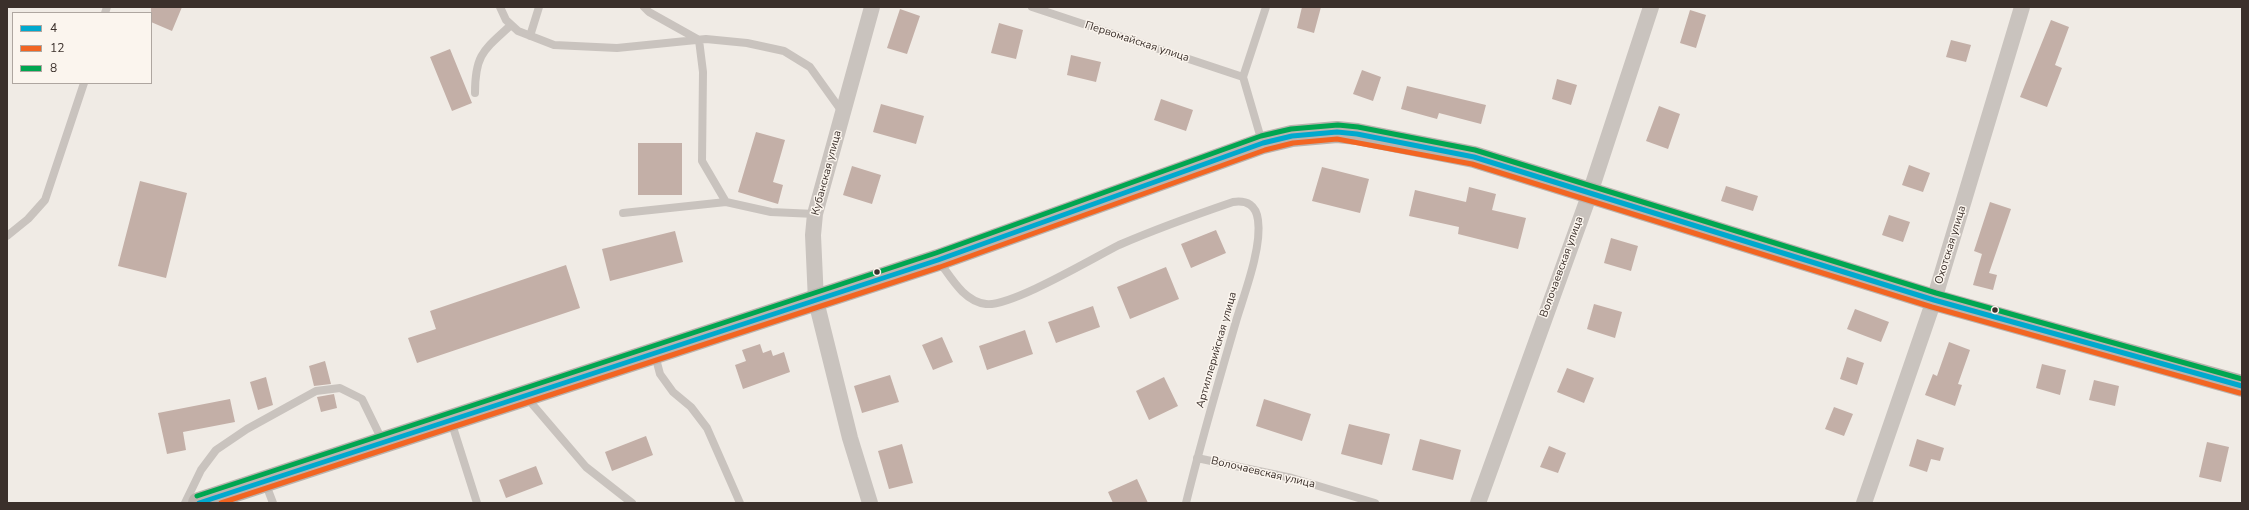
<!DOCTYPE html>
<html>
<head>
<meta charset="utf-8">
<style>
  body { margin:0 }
  #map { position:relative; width:2249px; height:510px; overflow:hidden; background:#f0ebe5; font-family:"Nunito Sans",sans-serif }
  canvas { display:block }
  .frame { position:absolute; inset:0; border:8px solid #3b302b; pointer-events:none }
  .legend { position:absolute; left:12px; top:12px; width:140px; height:72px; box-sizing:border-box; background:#fbf5ee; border:1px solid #aea6a0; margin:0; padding:5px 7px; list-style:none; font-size:12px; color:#3b302b }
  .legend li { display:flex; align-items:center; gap:8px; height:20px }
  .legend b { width:20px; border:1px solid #aea6a0 }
</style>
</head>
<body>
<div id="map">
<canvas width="2249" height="510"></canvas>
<div class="frame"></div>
<ul class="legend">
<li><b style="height:5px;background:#00a9ce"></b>4</li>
<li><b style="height:5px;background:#f26522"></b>12</li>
<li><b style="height:5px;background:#00a651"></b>8</li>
</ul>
</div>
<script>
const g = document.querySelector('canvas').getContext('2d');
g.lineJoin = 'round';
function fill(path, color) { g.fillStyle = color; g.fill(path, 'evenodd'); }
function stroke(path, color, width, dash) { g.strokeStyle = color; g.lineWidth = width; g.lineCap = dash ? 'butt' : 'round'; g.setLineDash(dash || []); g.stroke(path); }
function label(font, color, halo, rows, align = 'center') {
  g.font = font + ' "Nunito Sans",sans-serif'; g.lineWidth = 3; g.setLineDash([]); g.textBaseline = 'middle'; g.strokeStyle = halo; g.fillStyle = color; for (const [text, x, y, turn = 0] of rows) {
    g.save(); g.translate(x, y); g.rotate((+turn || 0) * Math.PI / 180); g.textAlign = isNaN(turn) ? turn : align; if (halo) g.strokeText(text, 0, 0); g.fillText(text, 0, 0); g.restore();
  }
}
const building = new Path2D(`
  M151,7H182L172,31L151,22Z
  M1302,7H1321L1314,33L1297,28Z
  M900,9L920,16L907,54L887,48Z
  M1690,10L1706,15L1696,48L1680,43Z
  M2051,20L2069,27L2055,65L2062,68L2047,107L2020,97Z
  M999,23L1023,30L1016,59L991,53Z
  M1951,40L1971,45L1966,62L1946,57Z
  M450,49L472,103L452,111L430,57Z
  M1071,55L1101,62L1096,82L1067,75Z
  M1362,70L1381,77L1373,101L1353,94Z
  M1557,79L1577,85L1571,105L1552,99Z
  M1407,86L1486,105L1481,124L1439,113L1437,119L1401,109Z
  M1161,99L1193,110L1186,131L1154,120Z
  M881,104L924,116L916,144L873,132Z
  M1659,106L1680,114L1668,149L1646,141Z
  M756,132L785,140L773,182L783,185L778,204L738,192Z
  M638,143H682V195H638Z
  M1909,165L1930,173L1923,192L1902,185Z
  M852,166L881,175L872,204L843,195Z
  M1322,167L1369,179L1360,213L1312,201Z
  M140,181L187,193L166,278L118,266Z
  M1726,186L1758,196L1753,211L1721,201Z
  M1469,187L1496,194L1492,210L1526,218L1518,249L1458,234L1459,227L1409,216L1415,190L1466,202Z
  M1990,202L2011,209L1989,273L1997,275L1993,290L1973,285L1982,254L1974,251Z
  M1889,215L1910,222L1903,242L1882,235Z
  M1216,230L1226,253L1191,268L1181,244Z
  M675,231L683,262L610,281L602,249Z
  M1611,238L1638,246L1631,271L1604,263Z
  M566,265L580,308L417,363L408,338L436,329L430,311Z
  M1166,267L1179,299L1130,319L1117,287Z
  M1594,304L1622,312L1615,338L1587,329Z
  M1093,306L1100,327L1056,343L1048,322Z
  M1855,309L1889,322L1881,342L1847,329Z
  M1025,330L1033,354L987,370L979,346Z
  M942,337L953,362L933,370L922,345Z
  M1949,342L1970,350L1958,384L1962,385L1955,406L1925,395L1933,374L1937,376Z
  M760,344L763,353L771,350L773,356L784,352L790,372L743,389L735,365L746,361L742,350Z
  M1847,357L1864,363L1857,385L1840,379Z
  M325,361L331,384L314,386L309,366Z
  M2042,364L2066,370L2060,395L2036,388Z
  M1567,368L1594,378L1584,403L1557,392Z
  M890,375L899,402L862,413L854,386Z
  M266,377L273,405L258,410L250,382Z
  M1164,377L1178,406L1149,420L1136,391Z
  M2094,380L2119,386L2115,406L2089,400Z
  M334,394L337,408L321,412L317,397Z
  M230,399L235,422L183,432L186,450L167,454L158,413Z
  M1264,399L1311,414L1302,441L1256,426Z
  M1834,407L1853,414L1844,436L1825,429Z
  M1349,424L1390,434L1382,465L1341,454Z
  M646,436L653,455L612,471L605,452Z
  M1420,439L1461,450L1453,480L1412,470Z
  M1917,439L1944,448L1940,461L1931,459L1927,472L1909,466Z
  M2207,442L2229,447L2221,482L2199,477Z
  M902,444L913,483L889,489L878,451Z
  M1549,446L1566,453L1558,473L1540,467Z
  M536,466L543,484L506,498L499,480Z
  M1137,479L1148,503H1113L1108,492Z`);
const lane = new Path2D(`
  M500,7L506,20L518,31L554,45L617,48L706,39L747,43L784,51L810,67L843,113
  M644,7L649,12L699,40L703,72L702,161L726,202
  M1032,7L1243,77
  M105,13L107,7
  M530,36L539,7
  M475,93C475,54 484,50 511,25
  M1262,142L1243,77L1266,7
  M623,213L726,202L771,212L815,214
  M7,236L28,219L45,200L84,83
  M938,260C951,277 963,301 986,304C1011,307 1093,258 1119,245C1156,229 1195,215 1233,202C1247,200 1256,205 1258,220C1262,247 1245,292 1237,318C1219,380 1201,441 1186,503
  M655,355L660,374L673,392L691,407L707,428L740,503
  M527,398L586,467L632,503
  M451,421L477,503
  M1197,458L1292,478L1375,503
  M265,482L273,503
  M185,503L201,470L216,450L247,429L316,391L340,388L362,399L383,442`);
const street = new Path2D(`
  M870,503L850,438L816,301L813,235L815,214L872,7
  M1478,503L1590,193L1651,7
  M1864,503L1934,300L2022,7`);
const secondary = new Path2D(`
  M199,503L938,260L1263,143L1292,136L1337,132L1357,134L1474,157L1934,300L2242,386`);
const bus1 = new Path2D(`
  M199,503L938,260L1263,143L1292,136L1337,132L1357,134L1474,157L1934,300L2242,386`);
const bus2 = new Path2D(`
  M221,503L940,267L1265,150L1293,143L1337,139L1472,164L1932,307L2240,393`);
const bus3 = new Path2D(`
  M197,496L936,253L1261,136L1291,129L1338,125L1358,127L1475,150L1936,293L2242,379`);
const markers = [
  [877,272,3.5,"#3b302b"],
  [1995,310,3.5,"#3b302b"]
];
const streetNames = [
  ["Первомайская улица",1137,42,18],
  ["Кубанская улица",827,173,-75],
  ["Охотская улица",1951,245,-73],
  ["Волочаевская улица",1562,267,-70],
  ["Артиллерийская улица",1217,350,-74],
  ["Волочаевская улица",1263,473,13]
];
fill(building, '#c3afa7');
stroke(lane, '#c9c3be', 8);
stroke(street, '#c9c3be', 16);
stroke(secondary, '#bab3ae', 22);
stroke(bus1, '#00a9ce', 5);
stroke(bus2, '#f26522', 5);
stroke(bus3, '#00a651', 5);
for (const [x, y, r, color] of markers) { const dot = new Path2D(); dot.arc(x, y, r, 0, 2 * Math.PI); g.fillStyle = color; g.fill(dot); stroke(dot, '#fbf5ee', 1.5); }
label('11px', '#3b302b', '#fbf5ee', streetNames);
</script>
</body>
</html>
